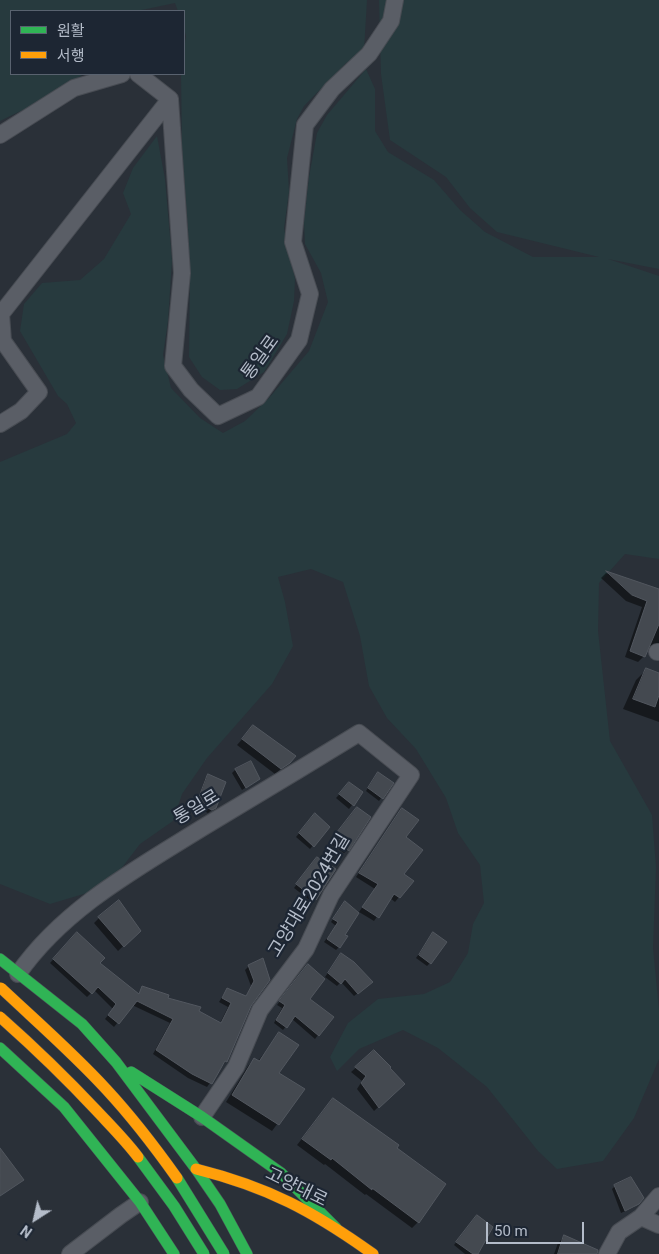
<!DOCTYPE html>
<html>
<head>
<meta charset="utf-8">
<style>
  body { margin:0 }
  #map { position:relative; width:659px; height:1254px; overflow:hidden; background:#2a3038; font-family:Roboto,"Noto Sans KR",sans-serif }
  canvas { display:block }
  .legend { position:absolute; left:10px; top:10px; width:175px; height:65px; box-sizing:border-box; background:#1d2633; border:1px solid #59626f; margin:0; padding:6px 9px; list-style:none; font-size:15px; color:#b4bcc9 }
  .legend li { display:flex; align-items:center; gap:10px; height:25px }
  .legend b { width:25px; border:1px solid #59626f }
  .north { position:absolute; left:10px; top:1194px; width:50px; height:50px; -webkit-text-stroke:4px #1d2633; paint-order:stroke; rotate:215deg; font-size:14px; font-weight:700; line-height:20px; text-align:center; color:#b4bcc9 }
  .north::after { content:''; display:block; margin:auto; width:18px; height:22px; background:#b4bcc9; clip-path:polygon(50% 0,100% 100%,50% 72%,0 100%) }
  .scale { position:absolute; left:486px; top:1222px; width:98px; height:22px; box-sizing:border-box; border:2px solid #b4bcc9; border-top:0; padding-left:6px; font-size:15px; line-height:18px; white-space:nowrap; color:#b4bcc9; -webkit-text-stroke:4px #1d2633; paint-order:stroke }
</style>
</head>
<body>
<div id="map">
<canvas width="659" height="1254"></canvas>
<ul class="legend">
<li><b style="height:6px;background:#30b455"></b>원활</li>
<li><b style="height:6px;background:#ff9f0a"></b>서행</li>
</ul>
<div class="north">N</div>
<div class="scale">50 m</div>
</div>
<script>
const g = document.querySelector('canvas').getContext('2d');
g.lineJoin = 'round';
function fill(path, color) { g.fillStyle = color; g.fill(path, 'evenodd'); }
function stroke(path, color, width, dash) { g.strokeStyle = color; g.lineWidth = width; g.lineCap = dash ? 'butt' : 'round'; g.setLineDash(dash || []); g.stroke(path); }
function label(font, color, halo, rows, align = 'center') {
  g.font = font + ' Roboto,"Noto Sans KR",sans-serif'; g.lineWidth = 4.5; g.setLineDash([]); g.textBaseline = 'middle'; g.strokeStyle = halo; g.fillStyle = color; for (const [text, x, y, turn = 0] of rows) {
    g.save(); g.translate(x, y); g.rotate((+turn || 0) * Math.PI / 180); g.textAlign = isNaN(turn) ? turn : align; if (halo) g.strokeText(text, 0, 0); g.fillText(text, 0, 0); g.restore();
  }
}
const green = new Path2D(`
  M0,0H367L364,50L346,63L304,106L297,119L287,158L289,192L284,228L295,279L294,301L287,334L264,372L237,389L220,390L202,377L189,357L190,273L188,229L182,147L181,74H184V49L186,36L184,29V11H178L175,3L137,11H11V74H83C60,95 28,107 0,121Z
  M379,0H659V269L608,259L659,276V559L625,554L599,583L598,631L610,741L652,815L656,867L653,948L659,1010V1059L634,1118L603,1161L557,1169L538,1151L487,1087L438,1048L403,1030L359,1049L337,1071L330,1057L348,1023L378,999L424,994L450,982L468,953L473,924L484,903L480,865L458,833L446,798L416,749L387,718L369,686L360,636L343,582L311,569L278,577L285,602L293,646L272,684L207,758L182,794L173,821L140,844L107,887L50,904L0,884V462L67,434L76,423L67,404L58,396L20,331L24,304L42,283L80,280L104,259L131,214L123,193L133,168L157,136L165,179L172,260L168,321L163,355L171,388L200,418L223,433L245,421L269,398L309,351L328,302L321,273L305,244L304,222L309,177L317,133L327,115L366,69L375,89V131L388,152L434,180L460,210L485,232L533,257H599L497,232L470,208L446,177L390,140L381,74Z`);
const shadow = new Path2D(`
  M606,573L659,590V650L649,646L644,656L638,662L625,657L642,607L626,601L601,578Z
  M646,670L659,674V722L623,709L636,680Z
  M253,727L289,762L275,774L237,745Z
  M235,770L259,779L242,790L232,773Z
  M208,776L215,807L208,813L195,807L205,779Z
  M375,777L392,783L379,801L366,791Z
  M349,784L362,792L349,809L336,798Z
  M402,810L404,838L402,874L412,881L395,902L390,898L374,921L359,912L375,889L356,877Z
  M353,812L348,850L344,853L330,843Z
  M312,818L329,827L310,849L296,837Z
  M314,862L315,899L312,902L294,888Z
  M345,903L344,935L339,947L336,950L324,942L336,926L331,922Z
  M99,918L139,931L118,951L94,923Z
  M77,934L99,963L138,995L143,988L220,1023L228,1007L219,1002L224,994L228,990L245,997L251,986L245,970L249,966L263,960L250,1005L226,1061L207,1087L188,1078L153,1054L170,1023L132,1005L114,1027L105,1019L113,1009L94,990L87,997L50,963Z
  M433,934L430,963L427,966L416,958Z
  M341,954L368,985L354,996L341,982L337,986L325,977Z
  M305,969L308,999L332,1017L315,1039L292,1019L283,1030L274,1023L282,1008L277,1005Z
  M279,1034L277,1074L303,1089L272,1131L226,1102L248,1066L254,1059L258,1061Z
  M374,1052L403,1084L374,1111L357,1089L362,1081L351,1072Z
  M333,1099L395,1148L418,1222L412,1228L366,1194L365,1195L325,1164L324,1165L297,1145Z
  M615,1186L642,1198L634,1207L621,1213L612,1189Z
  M474,1220L477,1254H465L454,1245Z
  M564,1237L590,1254H554L558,1243Z`);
const building = new Path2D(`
  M606,571L659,589V624L645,657L630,651L647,601L632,595Z
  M646,668L659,673V695L655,707L633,699Z
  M253,725L296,756L290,763L281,769L242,739Z
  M251,761L260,779L246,788L235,769Z
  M378,772L394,783L383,799L368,788Z
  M208,774L226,782L216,808L212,810L197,803Z
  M349,782L363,792L354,806L339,794Z
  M357,807L371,817L349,851L332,839Z
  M402,808L419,820L406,837L423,850L404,874L414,881L400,898L394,894L379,918L362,907L378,884L359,873Z
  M315,813L330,827L314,847L299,833Z
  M317,857L336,869L316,900L296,884Z
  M119,900L141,931L124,947L98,917Z
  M345,901L359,913L345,935L348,936L340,948L327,939L338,922L333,919Z
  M77,932L105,958L100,963L139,994L142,986L169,995L168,998L201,1007L199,1011L221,1023L231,1003L222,998L227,988L246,996L254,981L248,965L263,958L270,980L251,1006L227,1062L225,1061L212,1084L192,1074L156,1050L173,1019L137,1001L119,1024L108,1015L116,1004L98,987L92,994L53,959Z
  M433,932L447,942L431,964L419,955Z
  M341,953L354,962L373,982L358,994L345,979L341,984L328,973Z
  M308,964L325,979L310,999L334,1017L319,1036L295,1016L287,1028L276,1020L285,1005L279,1001Z
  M279,1032L299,1045L279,1073L305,1089L279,1125L232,1095L254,1058L259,1061Z
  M374,1050L391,1067L390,1068L405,1084L379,1108L361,1083L366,1076L355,1067Z
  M333,1098L399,1145L397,1148L446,1184L419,1223L372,1188V1190L332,1158L331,1160L302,1139Z
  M0,1148L24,1180L0,1196Z
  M631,1177L644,1198L639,1204L625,1211L614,1185Z
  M477,1215L493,1227L478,1254H473L456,1242Z
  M564,1235L598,1250L597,1254H558Z`);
const street = new Path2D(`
  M138,74L170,99L182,273L173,366L191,390L218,416L258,397L299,340L310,294L293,242L305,125L332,89L369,54L391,21L395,0
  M0,135L74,88L122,74
  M0,424L21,411L39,392L3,341L1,314L170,99
  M657,652H659
  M18,974C63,909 136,869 202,828C254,797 307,765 359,733L411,775L331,895L306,949L260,1010L236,1067L202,1117
  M641,1217L659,1225
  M70,1254L121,1215L140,1202
  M607,1254L619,1232L641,1217L659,1196`);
const fast = new Path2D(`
  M0,959L82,1024L116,1062L196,1169L220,1204L247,1254
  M0,1048L64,1107L140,1202L174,1254
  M131,1072L202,1117L281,1173L336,1228`);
const slow = new Path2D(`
  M196,1169C268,1187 313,1211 373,1254`);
const fastBridge = new Path2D(`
  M138,1157L174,1206L204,1254
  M177,1178L224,1254`);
const slowBridge = new Path2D(`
  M1,988C36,1021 73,1053 106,1089C132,1117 155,1147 177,1178
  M0,1017C34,1047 66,1078 97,1111C111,1126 126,1141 138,1157`);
const streetNames = [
  ["통일로",261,358,-54],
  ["통일로",197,808,-31],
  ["고양대로2024번길",310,896,-59],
  ["고양대로",296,1188,26]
];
fill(green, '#273a3e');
fill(shadow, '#0007');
fill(building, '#444950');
stroke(building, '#52575f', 1);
stroke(street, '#484c53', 18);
stroke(fast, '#484c55', 12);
stroke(slow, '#484c55', 12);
stroke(street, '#5a5e66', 16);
stroke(fast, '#30b455', 11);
stroke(slow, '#ff9f0a', 11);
stroke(fastBridge, '#484c55', 12, []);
stroke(slowBridge, '#484c55', 12, []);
stroke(fastBridge, '#30b455', 11);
stroke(slowBridge, '#ff9f0a', 11);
label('18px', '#b4bcc9', '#1d2633', streetNames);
</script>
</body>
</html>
